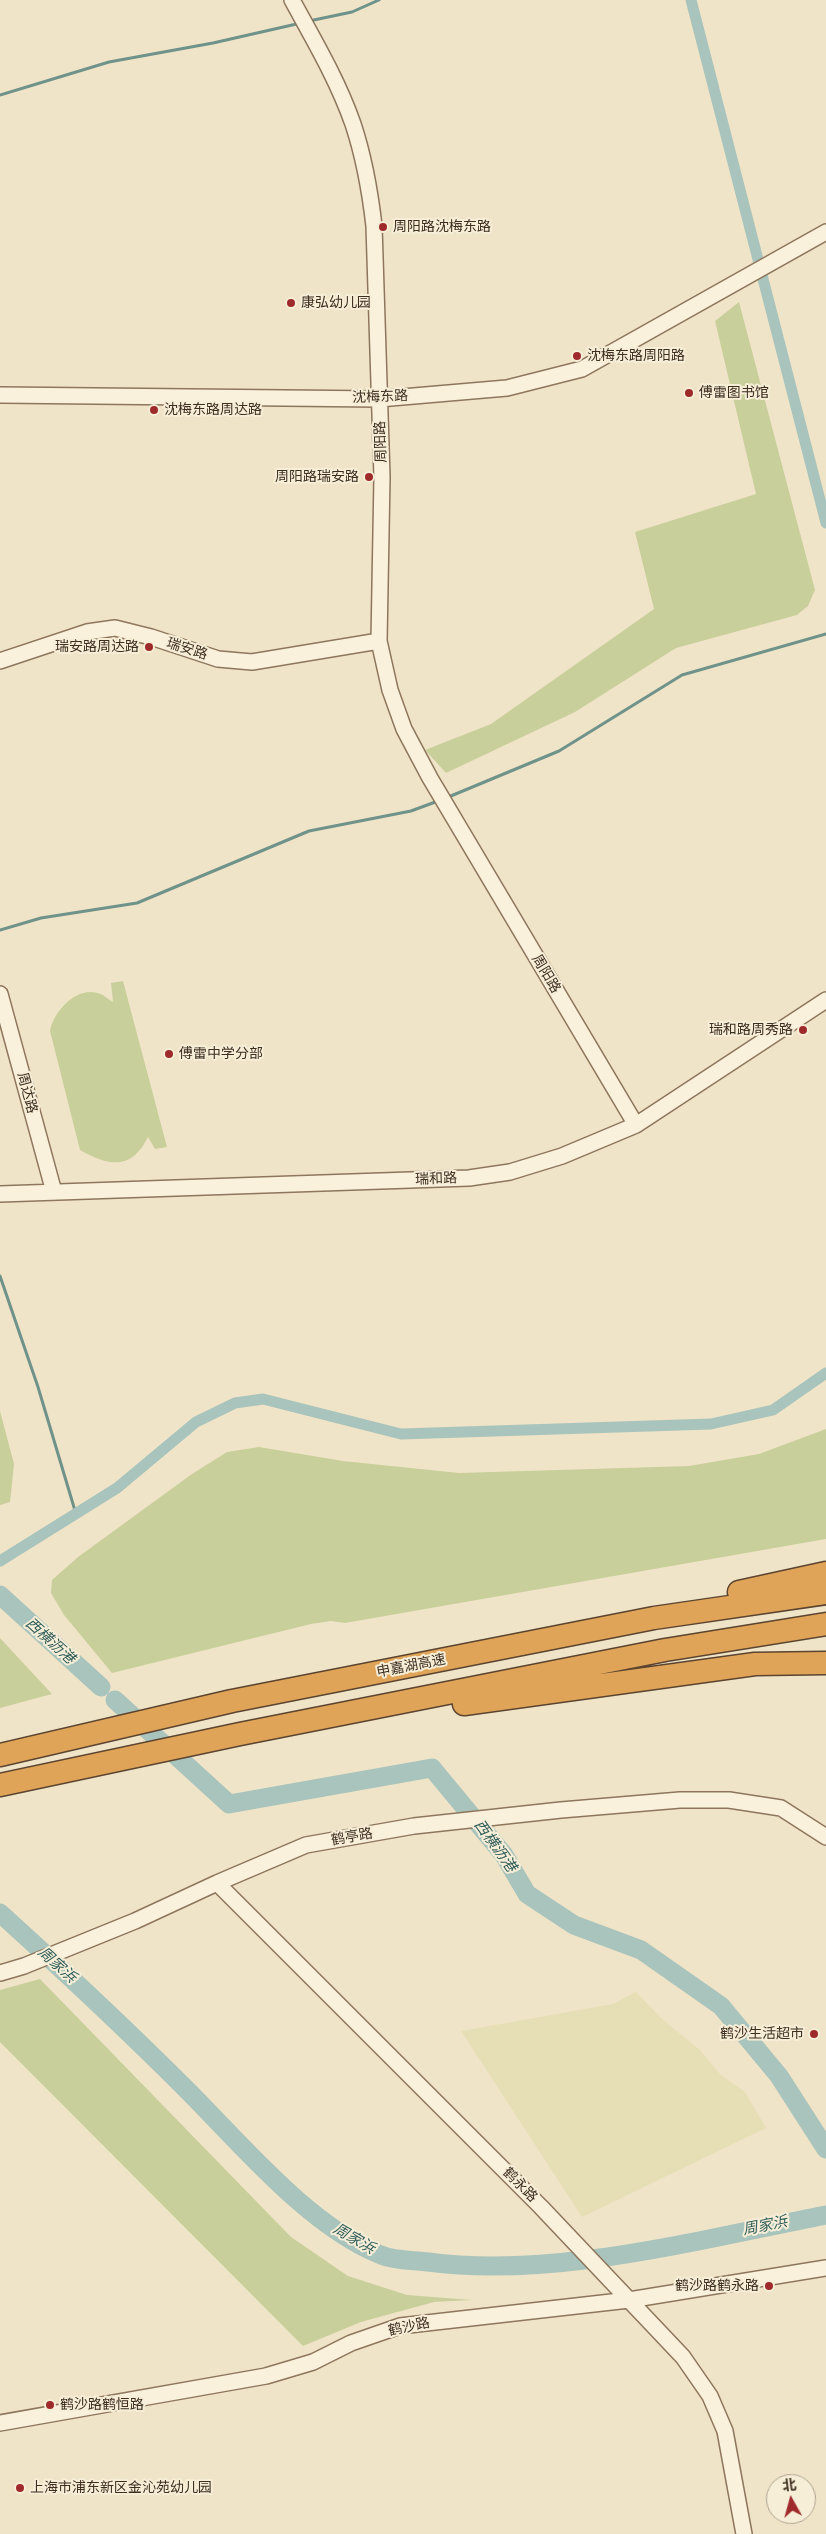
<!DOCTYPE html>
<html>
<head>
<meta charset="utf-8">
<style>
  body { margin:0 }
  #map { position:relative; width:826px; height:2534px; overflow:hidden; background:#f0e4c8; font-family:"Roboto Serif","Noto Sans SC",serif }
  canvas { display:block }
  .north { position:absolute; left:766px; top:2474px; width:50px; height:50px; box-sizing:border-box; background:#f7eed8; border:1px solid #ada18e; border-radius:50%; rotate:353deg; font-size:14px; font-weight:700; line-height:20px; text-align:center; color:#3d2e20 }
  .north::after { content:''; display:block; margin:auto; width:18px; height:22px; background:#9e2a2b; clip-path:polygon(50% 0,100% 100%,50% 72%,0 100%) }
</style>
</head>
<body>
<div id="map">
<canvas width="826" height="2534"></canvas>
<div class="north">北</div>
</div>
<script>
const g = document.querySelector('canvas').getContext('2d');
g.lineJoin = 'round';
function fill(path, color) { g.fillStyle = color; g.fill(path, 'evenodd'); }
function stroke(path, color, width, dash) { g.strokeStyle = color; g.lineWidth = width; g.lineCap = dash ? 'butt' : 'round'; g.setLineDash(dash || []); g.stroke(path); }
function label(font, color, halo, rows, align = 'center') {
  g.font = font + ' "Roboto Serif","Noto Sans SC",serif'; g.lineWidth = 4; g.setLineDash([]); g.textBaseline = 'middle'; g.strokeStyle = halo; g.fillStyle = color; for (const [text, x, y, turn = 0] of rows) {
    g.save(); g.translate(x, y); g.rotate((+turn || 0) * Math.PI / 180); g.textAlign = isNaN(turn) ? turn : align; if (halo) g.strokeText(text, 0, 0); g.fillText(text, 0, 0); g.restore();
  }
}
const farmland = new Path2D(`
  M636,1992L661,2018L700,2050L721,2075L745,2092L766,2128L582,2217L461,2031L613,2004Z`);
const green = new Path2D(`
  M739,302L815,590L808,606L797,615L676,648L575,712L446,773L425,750L491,724L654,609L635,532L756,494L715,321Z
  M123,981L167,1147L155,1149L148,1137C131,1171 109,1166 80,1150L50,1031C54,1010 79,983 103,995C106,997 109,1000 113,1002L111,983Z
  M0,1411L14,1464L10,1502L0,1505Z
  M826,1429V1539L345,1623L331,1621L311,1624L112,1673L64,1615L51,1593L52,1580L78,1557L192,1474L227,1452L259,1447L343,1461L459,1473L689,1466L759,1454Z
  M0,1638L52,1694L0,1708Z
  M40,1979L291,2237L348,2276L407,2295L472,2300L434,2302L361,2322L303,2346L0,2042V1990Z`);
const stream = new Path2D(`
  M309,21L352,12L379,0
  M0,95L109,62L213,43L301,23
  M446,798L559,751L682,675L826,634
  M0,930L41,918L137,903L309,831L411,811L438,801
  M0,1276L38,1387L76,1514`);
const canal = new Path2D(`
  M691,0L826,523
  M0,1561L117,1488L196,1422L235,1403L263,1399L401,1434L711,1424L773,1410L826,1373`);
const river = new Path2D(`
  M0,1595L101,1687
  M115,1700L229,1804L432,1768L504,1855L527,1894L574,1925L641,1950L721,2006L779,2076L826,2149
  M0,1913C64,1971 126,2029 187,2090C241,2144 310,2227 381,2255C395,2261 413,2260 428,2262C554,2279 702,2239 826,2215`);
const minor = new Path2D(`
  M292,0C314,40 338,81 353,124C364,157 370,191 374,226L382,477L379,641L390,690L404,729L430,778L636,1125
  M0,395L379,399L507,388L582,369L826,232
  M0,661L87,632L115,628L151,637L218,659L252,662L379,641
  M0,994L54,1192
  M0,1194L469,1178L510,1172L562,1156L636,1125L826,1000
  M217,1883L541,2207L683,2357L710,2396L725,2431L744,2534
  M0,1973L24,1966L135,1921L217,1883L306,1845L414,1826L561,1810L680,1800H729L781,1808L826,1837
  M0,2423L266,2376L313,2362L351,2343L400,2326L629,2300L826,2268`);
const highway = new Path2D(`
  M739,1592L826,1573
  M464,1704L755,1664L826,1663
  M0,1755L232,1701L654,1618L826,1593
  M0,1785L240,1734L665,1650L826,1624`);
const markers = [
  [383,227,5,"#9e2a2b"],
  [291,303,5,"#9e2a2b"],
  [577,356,5,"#9e2a2b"],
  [689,393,5,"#9e2a2b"],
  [154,410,5,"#9e2a2b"],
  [369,477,5,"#9e2a2b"],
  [149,647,5,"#9e2a2b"],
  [803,1030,5,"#9e2a2b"],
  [169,1054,5,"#9e2a2b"],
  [814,2034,5,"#9e2a2b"],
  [769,2286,5,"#9e2a2b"],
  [50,2405,5,"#9e2a2b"],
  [20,2488,5,"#9e2a2b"]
];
const poiNames = [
  ["周阳路沈梅东路",393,227],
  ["康弘幼儿园",301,303],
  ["沈梅东路周阳路",587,356],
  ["傅雷图书馆",699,393],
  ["沈梅东路周达路",164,410],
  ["周阳路瑞安路",359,477,"right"],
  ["瑞安路周达路",139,647,"right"],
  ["瑞和路周秀路",793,1030,"right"],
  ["傅雷中学分部",179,1054],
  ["鹤沙生活超市",804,2034,"right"],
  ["鹤沙路鹤永路",759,2286,"right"],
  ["鹤沙路鹤恒路",60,2405],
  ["上海市浦东新区金沁苑幼儿园",30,2488]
];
const streetNames = [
  ["沈梅东路",380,397,-2],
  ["周阳路",381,442,-92],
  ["瑞安路",187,649,18],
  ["周阳路",546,974,59],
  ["周达路",27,1093,75],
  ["瑞和路",436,1179,-2],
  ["申嘉湖高速",411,1666,-11],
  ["鹤亭路",352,1837,-10],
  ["鹤永路",520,2185,45],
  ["鹤沙路",409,2327,-12]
];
const waterNames = [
  ["西横沥港",50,1641,42],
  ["西横沥港",495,1846,54],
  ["周家浜",57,1965,42],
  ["周家浜",765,2226,-11],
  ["周家浜",354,2239,30]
];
fill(farmland, '#e6deb5');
fill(green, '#c9cf9b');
stroke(stream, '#6f938a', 3);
stroke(canal, '#a9c4bc', 11);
stroke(river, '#a9c4bc', 19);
stroke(minor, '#8d765c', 18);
stroke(highway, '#5b4430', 25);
stroke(minor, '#faf1dc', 15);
stroke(highway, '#e0a458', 22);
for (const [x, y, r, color] of markers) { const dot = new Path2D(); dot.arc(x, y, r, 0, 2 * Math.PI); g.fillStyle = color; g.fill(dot); stroke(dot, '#f7eed8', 2); }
label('14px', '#3d2e20', '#f7eed8', poiNames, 'left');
label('14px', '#3d2e20', '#f7eed8', streetNames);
label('italic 15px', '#2f5d5a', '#f7eed8', waterNames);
</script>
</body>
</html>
